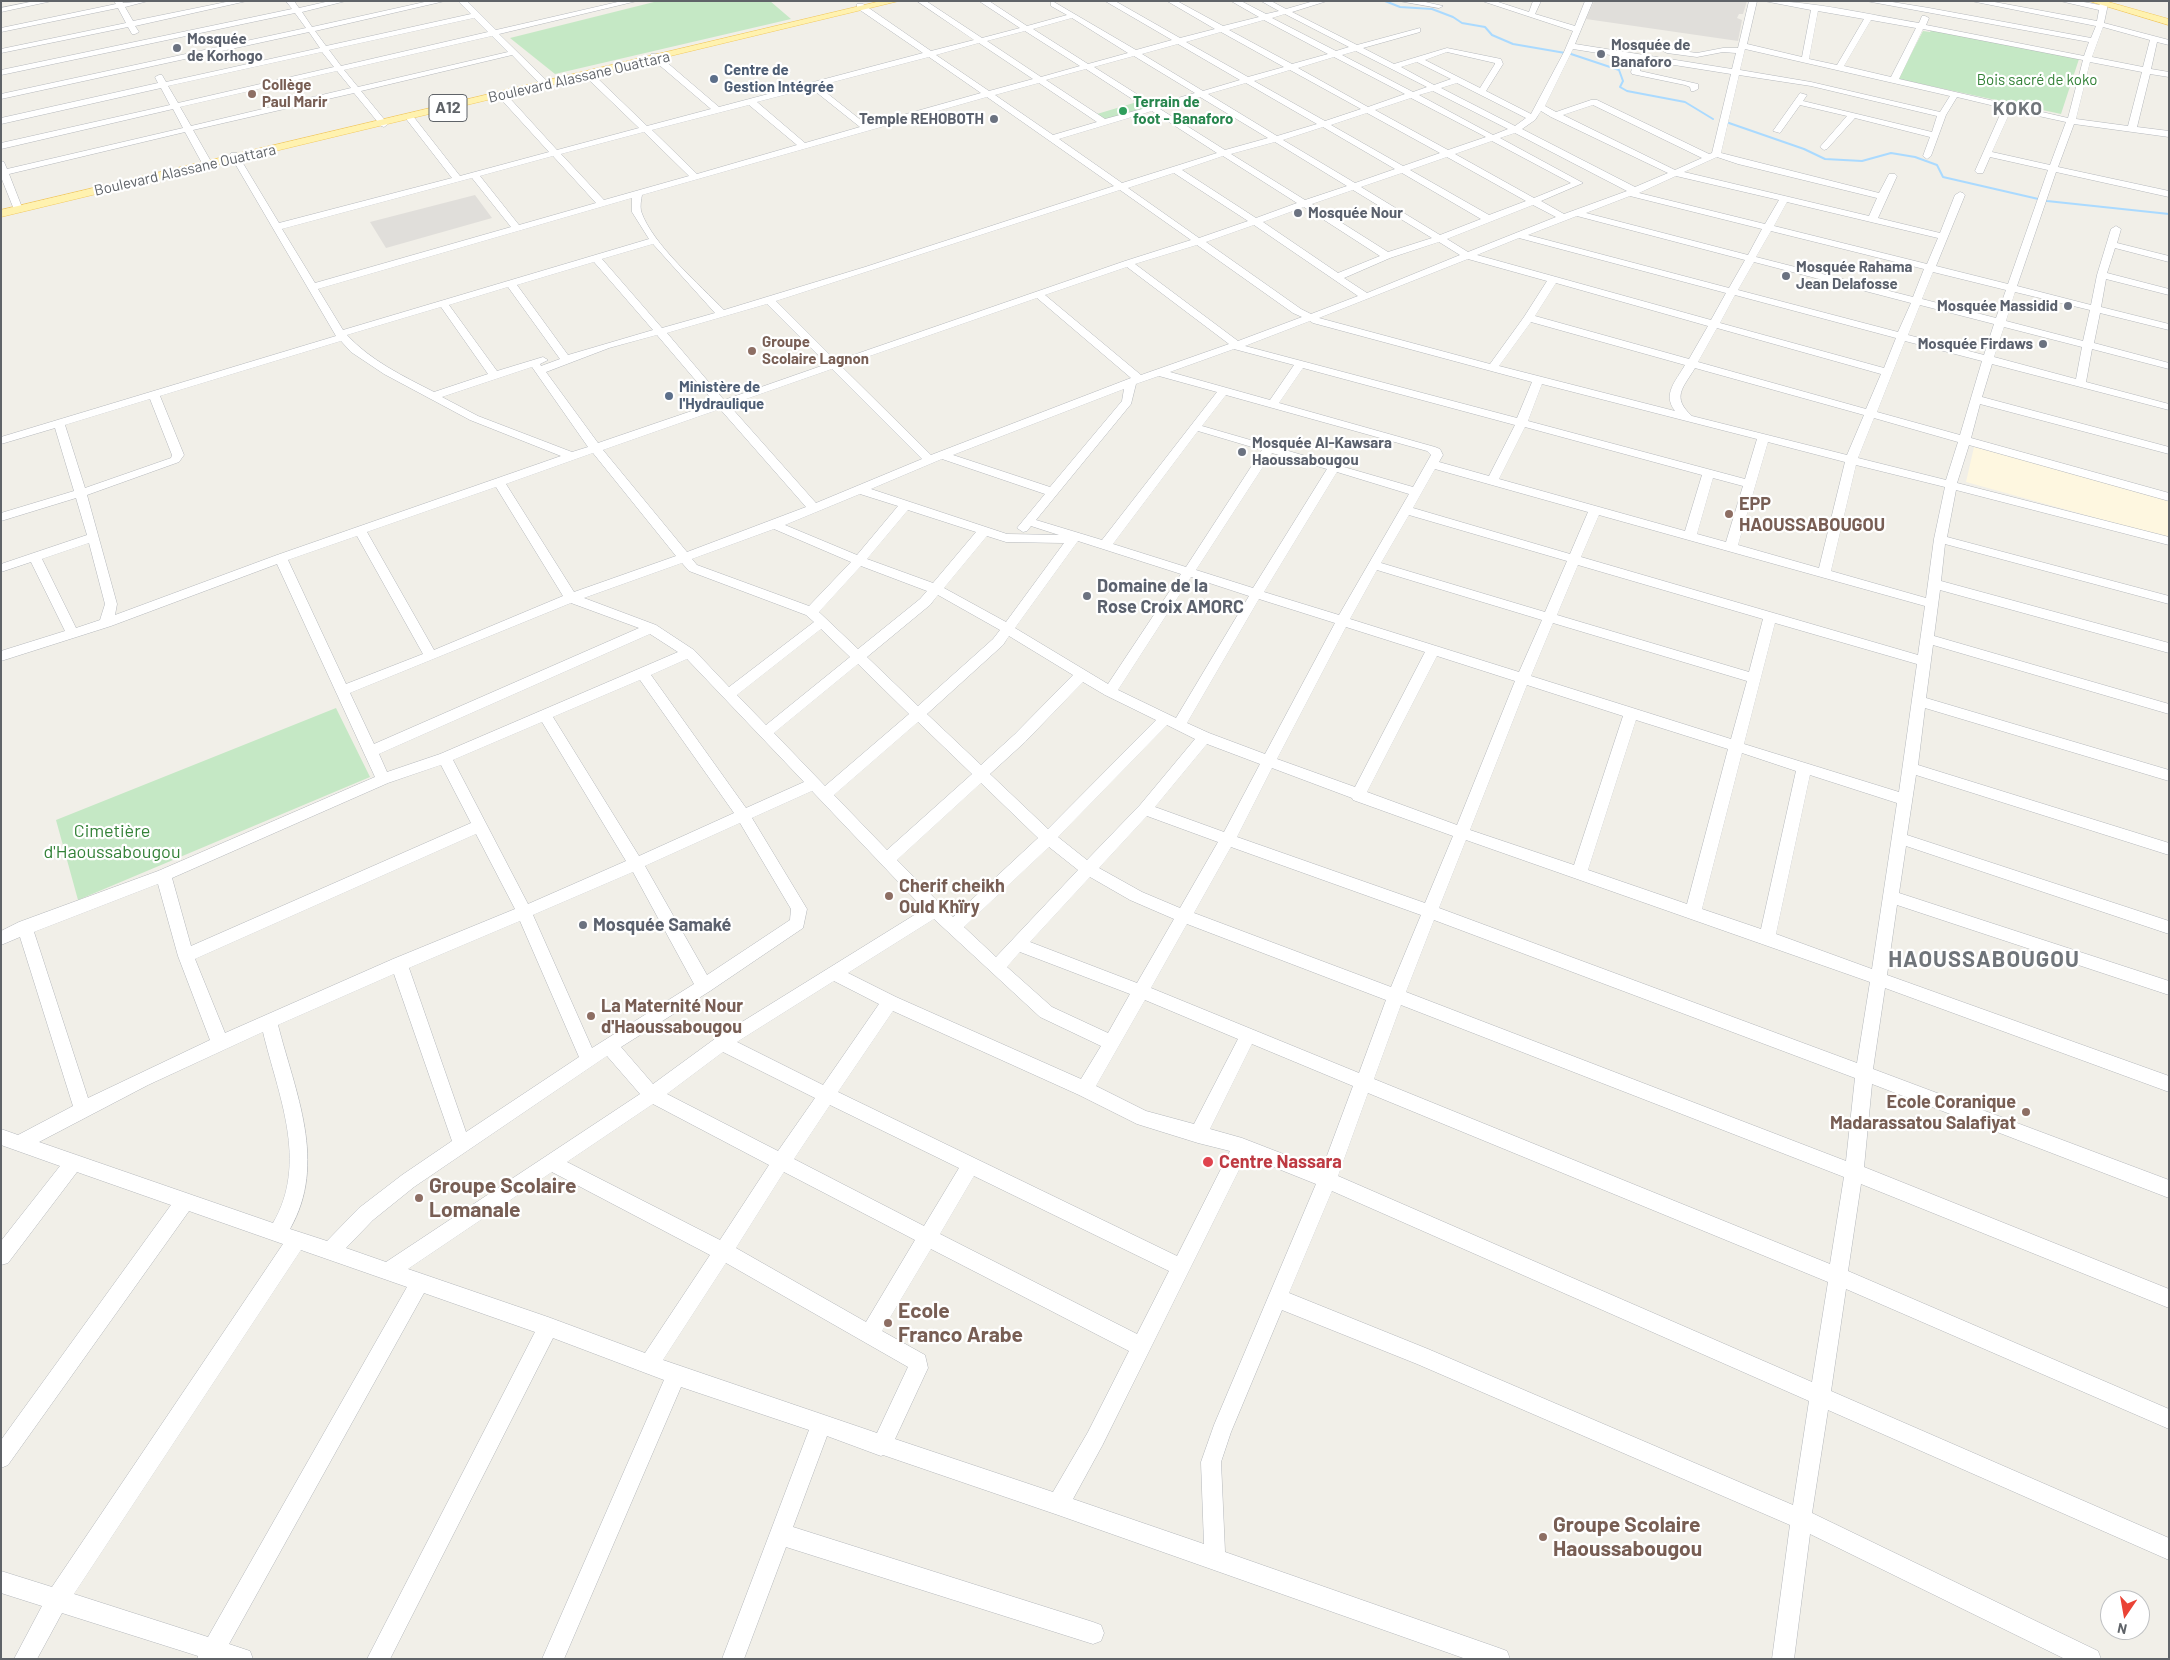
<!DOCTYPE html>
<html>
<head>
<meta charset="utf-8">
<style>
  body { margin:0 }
  #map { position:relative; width:2170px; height:1660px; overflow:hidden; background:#f1efe8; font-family:Barlow,sans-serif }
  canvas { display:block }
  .frame { position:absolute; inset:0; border:2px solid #5f6368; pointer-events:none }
  .north { position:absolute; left:2100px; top:1590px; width:50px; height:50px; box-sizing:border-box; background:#fff; border:1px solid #bfc1c3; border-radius:50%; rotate:192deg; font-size:14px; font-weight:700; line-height:20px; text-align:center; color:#5f6368 }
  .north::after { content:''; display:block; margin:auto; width:18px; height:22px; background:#ea4335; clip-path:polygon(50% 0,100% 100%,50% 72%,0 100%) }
</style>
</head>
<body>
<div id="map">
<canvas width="2170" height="1660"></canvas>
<div class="frame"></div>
<div class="north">N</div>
</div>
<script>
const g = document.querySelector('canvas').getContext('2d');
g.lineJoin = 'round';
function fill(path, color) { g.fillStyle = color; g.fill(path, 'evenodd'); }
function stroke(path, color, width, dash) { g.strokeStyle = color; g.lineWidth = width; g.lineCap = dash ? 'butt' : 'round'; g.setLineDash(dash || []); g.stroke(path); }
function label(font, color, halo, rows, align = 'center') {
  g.font = font + ' Barlow,sans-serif'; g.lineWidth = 4.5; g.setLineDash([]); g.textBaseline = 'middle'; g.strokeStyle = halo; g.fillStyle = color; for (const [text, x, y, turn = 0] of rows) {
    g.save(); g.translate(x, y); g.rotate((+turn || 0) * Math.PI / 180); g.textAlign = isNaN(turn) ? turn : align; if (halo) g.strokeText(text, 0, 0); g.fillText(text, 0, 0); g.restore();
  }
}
const commercial = new Path2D(`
  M1974,447L2169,499V538L1966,482Z`);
const industrial = new Path2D(`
  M1594,1H1747L1743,14H1739L1737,18L1742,20L1738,41L1586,19Z
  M475,195L492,218L386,248L370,222Z`);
const green = new Path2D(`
  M658,1H770L791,19L555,74L510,38Z
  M1931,30L2079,59L2061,114L1898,79L1923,31L1930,32Z
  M1137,102L1149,108L1106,120L1097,114Z
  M336,708L370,777L78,900L56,820Z`);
const stream = new Path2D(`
  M1385,1L1400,7L1432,9L1453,17L1462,23L1485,27L1492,35L1513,44L1571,54L1619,70L1623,81L1620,87L1627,91L1685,102L1713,119
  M1729,123L1804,149L1825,159L1862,161L1891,153L1915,157L1937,165L1943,177L2047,201L2169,214`);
const minor = new Path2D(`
  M35,1H52L1,12V8Z
  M114,1H122L123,3L148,1L125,7L133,21L231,1H247L135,26L139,32L135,34H132L128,27L1,53V49L126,23L118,8L1,32V28L116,4Z
  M286,1H294L299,8L330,1H346L302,12L312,27L429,1H445L315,31L326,46L471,14L458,1H467L496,30L622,1H637L499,34L549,83V87H543L512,55L361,91L388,124L384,127L381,126L354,93L193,130L213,165L208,168L203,165L185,132L9,174L23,210L21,212H15L1,177V161L4,162L7,169L183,128L173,109L1,149V143L170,105L161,88L1,124V118L158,83L155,77L159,75H162L166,82L320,48L309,32L1,99V94L306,28L295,13L1,75V70L292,9ZM474,18L488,32L341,66L329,50ZM492,36L508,52L358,87L344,70ZM322,52L334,67L178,103L168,86ZM337,71L351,88L191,126L180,107Z
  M917,1H926L982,38L1020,28L979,1H989L1027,26L1067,15L1051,6V2H1054L1136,50L1172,40L1105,1H1115L1180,38L1215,29L1167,1H1177L1223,26L1259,17L1231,1H1241L1266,14L1279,11L1261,1H1271L1286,9L1314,1H1327L1292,12L1357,45L1420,28V32L1363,48L1394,64L1447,48L1501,59L1503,64L1486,91L1531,114L1564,52L1573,31L1482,1H1495L1529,12L1533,1H1541L1535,14L1575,26L1585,1H1593L1575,44L1732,69L1736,53L1723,52L1697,57L1667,53L1663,51L1667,49L1697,53L1723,48H1738L1749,1H1757L1747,44L1802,57L1811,10L1764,1C1814,1 1870,15 1919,23L1922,16H1925L1929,18L1926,25L2084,56L2089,42L1866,1H1886L1929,8L2091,38L2096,26L1971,1H1989L2097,21L2099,10L2060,1H2078L2100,5L2097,1H2106L2108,4L2104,23L2169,40V45L2157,42L2151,69L2169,72V77L2150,74L2137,127L2169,131V137L2074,124L2058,167L2169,191V197L2056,172L2017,286L2091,305L2097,275L2111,229L2116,226L2121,229L2117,243L2169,256V262L2115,248L2107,273L2169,289V295L2106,279L2101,307L2169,324V330L2100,313L2094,343L2169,363V369L2092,349L2086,382L2169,404V410L1992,364L1982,397L2169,447V454L1980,404L1971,438L2169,493V501L1969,445L1957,483L2169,537V545L1956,490L1947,537L2169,596V604L1945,544L1941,581L2169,643V653L1940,590L1934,636L2169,704V714L1933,645L1926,698L2169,770V781L1925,708L1918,765L2169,843V855L1916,775L1907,835L2169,921V934L1906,846L1899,893L2169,981V995L1897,905L1887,975L2169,1076V1092L1885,988L1873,1069L2169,1180V1198L1872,1084L1864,1167L2169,1289V1308L1861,1184L1848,1271L2169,1409V1429L1846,1289L1831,1391L2169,1538V1560L1828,1410L1812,1513L2098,1651L2101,1659H2065L1810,1534L1794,1659H1772L1790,1525L1417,1364L1282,1310L1231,1432L1221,1462L1225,1552L1499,1648L1507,1651L1510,1659H1466L1058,1515L883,1455L881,1456L827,1436L793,1527L1093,1622L1101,1625L1104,1633L1101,1641L1093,1644L786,1547L744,1659H722L809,1430L681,1387L564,1659H542L664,1380L553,1338L390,1659H367L535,1332L424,1293L229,1644L250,1651L253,1659H197L198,1656L62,1613L37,1659H14L42,1606L1,1593V1571L52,1587L283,1244L189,1211L8,1465L1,1468V1440L171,1205L77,1172L8,1263L1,1265V1241L60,1166L1,1145V1129L18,1135L73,1106L20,937L1,945V931L19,922L158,871L375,777L277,564L111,626L1,661V651L65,631L31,562L1,572V564L87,535L76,498L1,521V513L74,491L55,428L1,444V437L336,336L230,155L231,153H237L238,155L279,223L452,178L407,120V116H413L460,176L549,152L499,97V93H505L557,150L639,128L586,77V73H592L647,126L711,109L651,58V54H657L719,107L923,53L857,8V4H863L931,51L974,40ZM1818,11L1864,19L1837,65L1809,59ZM1285,14L1349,47L1336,51L1272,18ZM1072,18L1128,53L1088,64L1033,29ZM1264,20L1328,54L1292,64L1229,30ZM1871,20L1916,28L1891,77L1844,66ZM2103,27L2150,40L2143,67L2092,57ZM1923,29L2083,60L2068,118L1899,79ZM1025,31L1080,66L1041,77L987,41ZM1221,32L1284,67L1248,77L1186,42ZM979,43L1033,79L989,91L936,55ZM1178,44L1240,80L1203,91L1142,54ZM1573,49L1635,59L1631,72L1632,74L1685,85L1690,87L1691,91H1694L1698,89V84L1640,71L1643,60L1731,74L1712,153L1709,154L1597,100H1591L1556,112L1545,106ZM1745,49L1950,96L1940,112L1811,82L1740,70ZM1356,51L1427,87L1413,92L1342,55ZM1447,52L1495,63V64L1480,88L1425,60ZM1134,56L1195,93L1154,105L1094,67ZM929,57L981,93L867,125L818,86ZM1334,57L1405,94L1368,107L1298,68ZM1417,62L1451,79L1434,85L1401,67ZM2090,62L2142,72L2128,126L2076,119ZM1086,69L1146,108L1105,119L1046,80ZM1290,70L1361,109L1325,121L1254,81ZM1739,75L1811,86L1937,116L1932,132L1803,101L1807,95L1800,93L1773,131L1780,133L1800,105L1847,116L1820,147L1824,150L1827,149L1855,118L1930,137L1923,156L1927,159L1931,156L1946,115L1957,97L2003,108L1975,171L1977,173H1983L1990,157L2048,170L2008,284L1936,266L1965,195L1963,193L1960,192L1955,195L1940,233L1878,218L1897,176L1895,174H1889L1879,193L1721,153ZM1039,83L1097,122L1053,135L995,95ZM1246,83L1317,124L1277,136L1208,94ZM1457,83L1526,118L1515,126L1441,88ZM811,88L860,127L805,143L757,102ZM1433,91L1508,129L1493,135L1419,95ZM987,97L1114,186L865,267L724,310C700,285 652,244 641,211C640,206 641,200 642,195ZM1200,97L1268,138L1225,150L1160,109ZM1411,98L1486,137L1448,150L1375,110ZM749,105L797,145L697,174L652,130ZM1593,105L1702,158L1675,170L1563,115ZM2011,110L2066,122L2050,165L1992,152ZM1152,111L1217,153L1122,183L1059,139ZM1541,111L1551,117L1668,173L1635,187L1522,129L1535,120ZM1367,113L1440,153L1403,166L1331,125ZM1323,127L1395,169L1355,183L1283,140ZM644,132L689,176L604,200L561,154ZM1515,133L1627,191L1564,214L1541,201L1583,183L1500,138ZM1492,141L1571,183L1534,198L1455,154ZM1275,142L1347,186L1305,200L1231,154ZM553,156L596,203L519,225L480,176ZM1223,156L1297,203L1256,218L1182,170ZM1447,157L1526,201L1489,215L1410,170ZM1717,157L1738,164L1877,198L1869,216L1684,172ZM1174,173L1248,221L1199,238L1128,188ZM1402,173L1481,219L1440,235L1361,187ZM1676,176L1779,200L1765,224L1639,193ZM472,178L511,227L315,283L282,229ZM1120,190L1191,240L1125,261L836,361L776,301ZM1353,190L1432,238L1388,252L1312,204ZM1630,196L1762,229L1748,255L1586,213ZM632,198V212L649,239L343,330L318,289ZM1787,202L1938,238L1927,264L1774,226ZM1533,205L1556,217L1468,252L1447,239ZM1304,207L1380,256L1338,273L1263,222ZM1577,216L1745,260L1729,288L1528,235ZM1254,225L1358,296L1311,314L1301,309L1206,242ZM1771,231L1924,269L1913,297L1756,257ZM1519,238L1726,293L1711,320L1477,255ZM1439,242L1460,255L1367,293L1344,278L1390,258ZM653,244L715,313L662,328L602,259ZM1197,245L1293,313L1302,317L1238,341L1135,264ZM1468,259L1547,281L1524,317L1490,364L1319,318ZM594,262L653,330L568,355L517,285ZM1754,262L1911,303L1898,332L1738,290ZM1127,267L1229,344L1141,375L1045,295ZM1933,272L2006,290L1996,318L1922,299ZM1556,283L1708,326L1689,359L1535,316ZM508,287L560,359L541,366L540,364L548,360L543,357L497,371L449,305ZM2015,292L2090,310L2083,341L2006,321ZM1735,295L1896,338L1884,368L1720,323ZM1037,298L1131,378L931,455L841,366ZM767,304L827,364L724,400L667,333ZM1920,305L1994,324L1984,355L1908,335ZM441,307L488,374L434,392C403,376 371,361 347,335ZM1310,321L1313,323L1532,382L1517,418L1245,346ZM1531,322L1685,365C1676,381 1662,394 1675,411L1499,366ZM2004,327L2082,347L2076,379L1994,357ZM1717,328L1881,374L1866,409L1698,362ZM657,335L715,403L598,443L546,372L609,348ZM341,341L351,352L384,374L470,420L561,456L277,555L115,615L117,604L87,495L179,462L184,455L160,396ZM1905,341L1982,361L1960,435L1877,412ZM1234,349L1294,365L1270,400L1170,372ZM532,367L588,447L572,452L478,416L442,397ZM1303,368L1515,425L1489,476L1439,462L1443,455L1440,449L1435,447L1279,403ZM1695,368L1864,415L1847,455L1692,416C1671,397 1683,388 1695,368ZM832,369L922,459L816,503L729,405ZM1159,376L1217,392L1102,540L1036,520L1131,404L1136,384ZM1542,384L1757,439L1745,479L1528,421ZM1124,389L1122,401L1050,487L953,455ZM1226,395L1427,451L1431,455L1413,487L1202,426ZM150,399L172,455L171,458L85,488L65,425ZM720,409L806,507L687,552L603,450ZM1874,418L1958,442L1946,480L1858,458ZM1525,427L1702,475L1685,531L1499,479ZM1198,431L1262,450L1186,567L1113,544ZM1768,442L1845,462L1819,568L1738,545ZM593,453L676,556L574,592L506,484ZM1272,453L1327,469L1253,588L1196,570ZM942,459L1045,494L1017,528L1023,532L1027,531L1031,526L1059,535L1007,534L871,489ZM1856,465L1945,487L1934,539L1926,598L1831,571ZM1435,469L1588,512L1570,554L1413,508ZM1337,472L1409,494L1339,615L1264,592ZM1713,478L1743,486L1726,542L1697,534ZM496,487L563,596L434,650L367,532ZM860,494L898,506L857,555L785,525ZM908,510L976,532L933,583L867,559ZM1409,515L1567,561L1545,612L1381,563ZM1599,515L1925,606L1918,655L1581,557ZM774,529L851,562L809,606L697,565L692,559ZM357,536L423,654L346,684L288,560ZM987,536L1006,542L1064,543L1006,622L944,588ZM1078,541L1181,574L1108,684L1015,628ZM89,543L105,604L100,620L76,628L42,559ZM682,563L689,571L806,615L814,622L729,687L694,650L656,625L584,598ZM1578,565L1763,619L1749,672L1557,615ZM861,566L927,591L920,599L858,649L819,612ZM1377,570L1542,620L1519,672L1350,619ZM1191,577L1249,596L1176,718L1118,690ZM938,595L1000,630L993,639L918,706L867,657L930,605ZM1259,599L1335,623L1265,754L1209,733L1187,723ZM571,603L639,628L374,744L350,693ZM1553,623L1747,681L1731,739L1531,676ZM1775,623L1917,664L1899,792L1744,744ZM1346,627L1425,652L1355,787L1277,759ZM821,629L850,657L766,725L737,695ZM650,634L678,652L440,754L387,772L379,754ZM1009,636L1073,675L1015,734L981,765L927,714L1003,645ZM1437,656L1515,681L1457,825L1367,792ZM687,659L804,782L746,808L651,675ZM858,664L909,714L825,786L774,733ZM640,680L734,813L639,856L553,717ZM1083,682L1105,695L1156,720L1048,829L990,774L1025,742ZM1527,685L1623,716L1574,865L1470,830ZM1636,720L1728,749L1687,904L1588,870ZM542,722L626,861L528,904L453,760ZM918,722L972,774L887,850L834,795ZM1167,725L1195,739L1140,805L1087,860L1058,837ZM1207,744L1260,764L1224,832L1155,807ZM1742,753L1796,771L1761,929L1702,909ZM441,765L471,823L191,946L172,878L388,783ZM1272,768L1352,798L1353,800L1453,836L1425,903L1237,837ZM1810,775L1897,803L1872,969L1776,934ZM981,783L1038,838L953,917L897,860ZM812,791L924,909L716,1038L653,1084L621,1047L710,991L803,928L807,909L752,818ZM1147,816L1218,842L1180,908L1142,892L1099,868ZM740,823L791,909L790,920L707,975L645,866ZM476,834L515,909L393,959L225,1033L195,959ZM1466,840L1870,982L1857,1063L1439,908ZM1049,847L1078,870L996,957L964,927ZM1231,847L1421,915L1391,987L1194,913ZM633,872L694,984L592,1048L533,915ZM1090,877L1130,900L1174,919L1137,983L1030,942ZM158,884L178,956L210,1040L88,1098L34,932ZM934,919L1040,1017L1101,1046L1081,1079L896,997L848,973ZM1434,920L1855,1078L1846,1161L1406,992ZM520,921L579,1057L466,1132L409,968ZM1187,924L1386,1000L1359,1073L1151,988ZM1020,952L1130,994L1108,1033L1052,1007L1007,967ZM394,974L452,1141L402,1175L359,1208L327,1241L290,1229C328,1163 295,1092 278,1025ZM834,981L879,1004L823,1085L737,1042ZM1145,1000L1238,1039L1194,1124L1146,1111L1096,1086ZM1401,1005L1844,1177L1830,1264L1374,1079ZM893,1011L1079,1095L1137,1124L1198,1143L1230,1151L1177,1256L838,1092ZM263,1032C278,1095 309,1162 273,1223L39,1142L148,1085ZM1252,1044L1353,1086L1322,1169L1242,1138L1210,1129ZM723,1052L815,1098L778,1151L667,1094ZM607,1056L640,1094L386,1262L346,1248L373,1220L414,1187ZM1368,1093L1828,1282L1812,1382L1338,1176ZM653,1104L769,1165L720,1240L567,1162ZM830,1105L959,1168L924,1226L794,1159ZM1246,1156L1316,1184L1214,1425L1201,1462L1204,1544L1073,1499L1102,1446ZM552,1172L710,1255L645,1353L548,1317L408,1269ZM784,1172L915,1240L866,1322L736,1248ZM974,1176L1169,1271L1137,1334L940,1234ZM1332,1191L1809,1401L1793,1505L1428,1349L1289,1293ZM931,1249L1129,1351L1088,1432L1053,1492L895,1439L928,1368L925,1355L882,1331ZM301,1250L407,1287L208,1637L74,1594ZM726,1263L908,1367L877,1433L663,1360Z
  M1399,1H1421L1443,6L1439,8Z`);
const major = new Path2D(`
  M881,1H899L1,217V210Z
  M2089,1H2105L2169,19V25Z`);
const markers = [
  [177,48,5,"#6b7280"],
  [1601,54,5,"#6b7280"],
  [714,79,5,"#5c6f8a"],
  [252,94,5,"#8d6e63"],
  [1123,111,5,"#2e9e5b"],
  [994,119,5,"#6b7280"],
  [1298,213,5,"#6b7280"],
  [1786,276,5,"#6b7280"],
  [2068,306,5,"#6b7280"],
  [2043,344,5,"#6b7280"],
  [752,351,5,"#8d6e63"],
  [669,396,5,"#5c6f8a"],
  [1242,452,5,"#6b7280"],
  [1729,514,5,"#8d6e63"],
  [1087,596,5,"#6b7280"],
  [889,896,5,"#8d6e63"],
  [583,925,5,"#6b7280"],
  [591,1016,5,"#8d6e63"],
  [2026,1112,5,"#8d6e63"],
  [1208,1162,6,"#e0444e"],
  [419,1198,5,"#8d6e63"],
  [888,1323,5,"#8d6e63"],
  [1543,1537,5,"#8d6e63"]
];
const farWorshipnames = [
  ["Mosquée",187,39],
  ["de Korhogo",187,56],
  ["Mosquée de",1611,45],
  ["Banaforo",1611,62],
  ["Temple REHOBOTH",984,119,"right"],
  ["Mosquée Nour",1308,213],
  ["Mosquée Rahama",1796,267],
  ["Jean Delafosse",1796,284],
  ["Mosquée Massidid",2058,306,"right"],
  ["Mosquée Firdaws",2033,344,"right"],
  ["Mosquée Al-Kawsara",1252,443],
  ["Haoussabougou",1252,460]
];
const farServicenames = [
  ["Centre de",724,70],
  ["Gestion Intégrée",724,87],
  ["Ministère de",679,387],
  ["l'Hydraulique",679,404]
];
const farStreetnames = [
  ["Boulevard Alassane Ouattara",579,77,-13],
  ["Boulevard Alassane Ouattara",185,170,-13]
];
const farParknames = [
  ["Bois sacré de koko",2037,80]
];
const farEducationnames = [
  ["Collège",262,85],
  ["Paul Marir",262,102],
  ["Groupe",762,342],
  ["Scolaire Lagnon",762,359]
];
const farLeisurenames = [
  ["Terrain de",1133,102],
  ["foot - Banaforo",1133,119]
];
const shields = [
  [448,108,38]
];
const shieldNames = [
  ["A12",448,108]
];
const educationNames = [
  ["EPP",1739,504],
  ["HAOUSSABOUGOU",1739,525],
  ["Cherif cheikh",899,886],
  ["Ould Khïry",899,907],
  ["La Maternité Nour",601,1006],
  ["d'Haoussabougou",601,1027],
  ["Ecole Coranique",2016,1102,"right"],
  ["Madarassatou Salafiyat",2016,1123,"right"]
];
const worshipNames = [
  ["Domaine de la",1097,586],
  ["Rose Croix AMORC",1097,607],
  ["Mosquée Samaké",593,925]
];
const parkNames = [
  ["Cimetière",112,831],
  ["d'Haoussabougou",112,852]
];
const healthNames = [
  ["Centre Nassara",1219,1162]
];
const farDistrictnames = [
  ["KOKO",2018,109]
];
const nearEducationnames = [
  ["Groupe Scolaire",429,1186],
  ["Lomanale",429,1210],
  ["Ecole",898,1311],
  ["Franco Arabe",898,1335],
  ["Groupe Scolaire",1553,1525],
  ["Haoussabougou",1553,1549]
];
const districtNames = [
  ["HAOUSSABOUGOU",1984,960]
];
fill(commercial, '#fef7e0');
fill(industrial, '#e0deda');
fill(green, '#c5e8c5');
stroke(stream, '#aadaff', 2);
stroke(minor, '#b5b8bc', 1);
stroke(major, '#f2c960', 1);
fill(minor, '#fff');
fill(major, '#fff2af');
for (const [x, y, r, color] of markers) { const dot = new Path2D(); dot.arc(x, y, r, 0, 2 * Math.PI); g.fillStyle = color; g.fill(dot); stroke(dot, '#fff', 2); }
label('bold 15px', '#5b616d', '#fff', farWorshipnames, 'left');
label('bold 15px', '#4e5e75', '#fff', farServicenames, 'left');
label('15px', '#5f6368', '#fff', farStreetnames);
label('15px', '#348238', '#fff', farParknames);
label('bold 15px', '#785e54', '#fff', farEducationnames, 'left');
label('bold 15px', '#27864d', '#fff', farLeisurenames, 'left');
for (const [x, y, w] of shields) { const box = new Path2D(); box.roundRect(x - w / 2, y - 13.5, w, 27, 4); g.fillStyle = '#fff'; g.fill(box); stroke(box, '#5f6368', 1); }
label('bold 16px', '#5f6368', null, shieldNames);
label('bold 18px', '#785e54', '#fff', educationNames, 'left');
label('bold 18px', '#5b616d', '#fff', worshipNames, 'left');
label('18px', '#348238', '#fff', parkNames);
label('bold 18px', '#be3a42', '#fff', healthNames, 'left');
g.letterSpacing = '1px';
label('bold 19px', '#70757a', '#fff', farDistrictnames);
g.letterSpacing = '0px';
label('bold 21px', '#785e54', '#fff', nearEducationnames, 'left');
g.letterSpacing = '1px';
label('bold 22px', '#70757a', '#fff', districtNames);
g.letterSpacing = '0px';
</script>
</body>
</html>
